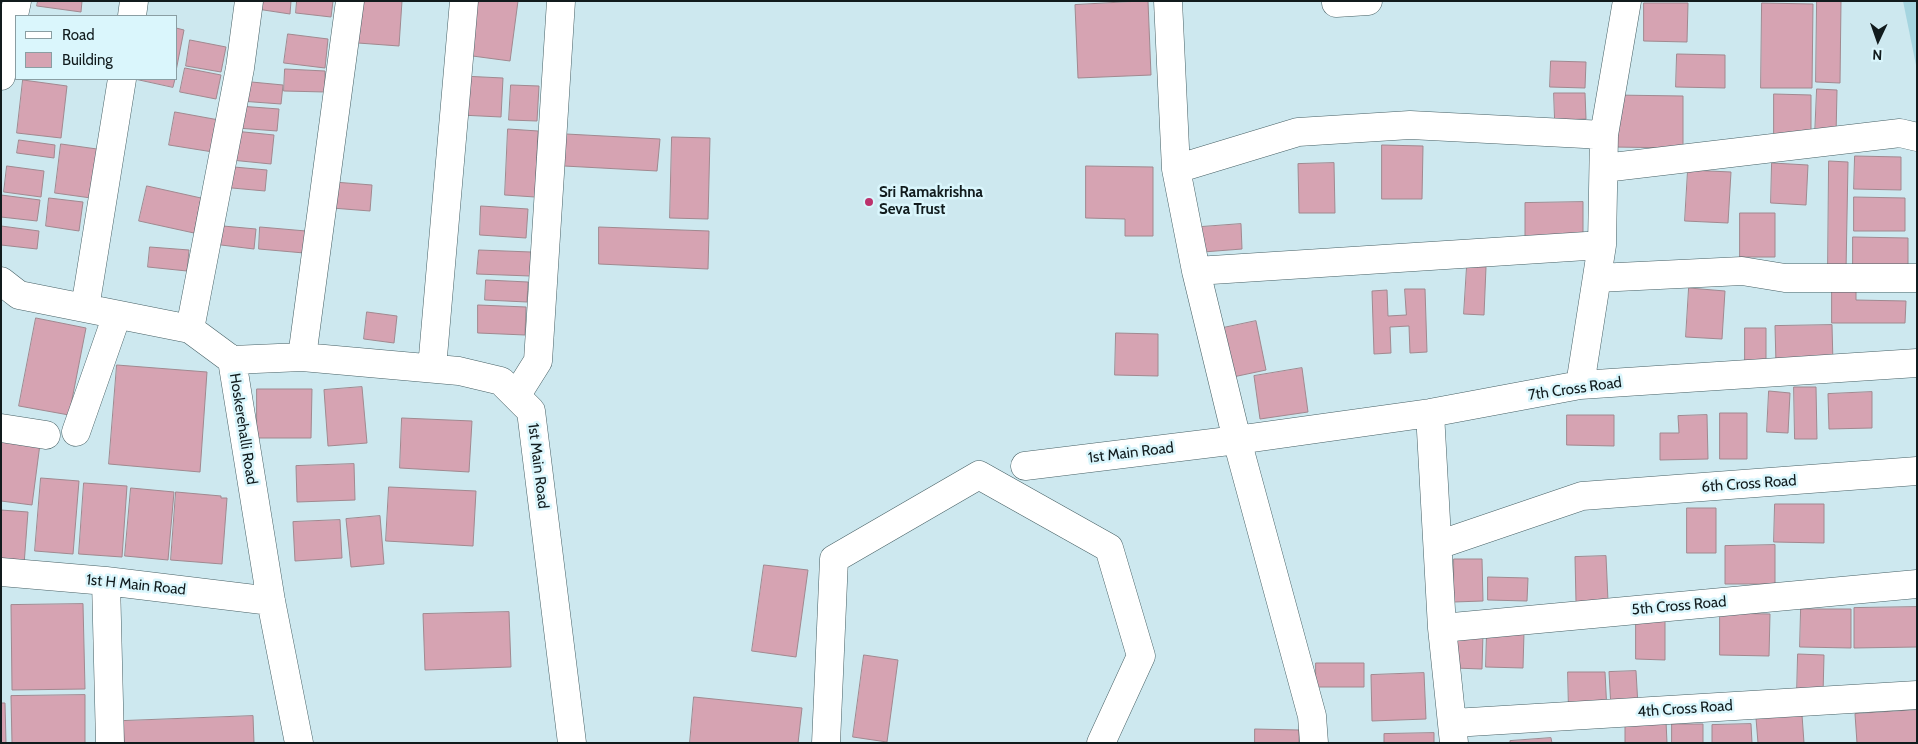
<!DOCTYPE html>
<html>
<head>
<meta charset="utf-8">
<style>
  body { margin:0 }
  #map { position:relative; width:1918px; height:744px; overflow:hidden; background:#cde8ef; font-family:Cabin,sans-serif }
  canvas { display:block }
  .frame { position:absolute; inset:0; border:2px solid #111b1d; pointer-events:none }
  .legend { position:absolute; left:15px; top:15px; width:162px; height:65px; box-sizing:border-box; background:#daf6fc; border:1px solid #8a9ea3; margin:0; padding:6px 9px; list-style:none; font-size:15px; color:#111b1d }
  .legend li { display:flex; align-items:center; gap:10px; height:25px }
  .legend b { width:25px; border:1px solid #8a9ea3 }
  .north { position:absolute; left:1853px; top:15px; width:50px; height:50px; -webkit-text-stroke:4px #daf6fc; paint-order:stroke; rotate:183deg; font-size:14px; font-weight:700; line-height:20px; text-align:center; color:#111b1d }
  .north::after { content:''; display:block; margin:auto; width:18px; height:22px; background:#111b1d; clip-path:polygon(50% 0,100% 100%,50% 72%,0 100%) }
</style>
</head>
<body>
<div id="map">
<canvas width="1918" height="744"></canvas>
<div class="frame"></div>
<ul class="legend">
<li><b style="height:6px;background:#fff"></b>Road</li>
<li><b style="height:14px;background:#d6a3b2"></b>Building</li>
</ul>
<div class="north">N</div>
</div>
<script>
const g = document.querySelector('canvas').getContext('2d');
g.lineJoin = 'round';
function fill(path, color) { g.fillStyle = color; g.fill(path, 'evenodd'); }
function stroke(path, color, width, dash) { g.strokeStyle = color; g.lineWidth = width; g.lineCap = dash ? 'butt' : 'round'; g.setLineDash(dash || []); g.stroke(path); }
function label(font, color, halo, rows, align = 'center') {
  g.font = font + ' Cabin,sans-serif'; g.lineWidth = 5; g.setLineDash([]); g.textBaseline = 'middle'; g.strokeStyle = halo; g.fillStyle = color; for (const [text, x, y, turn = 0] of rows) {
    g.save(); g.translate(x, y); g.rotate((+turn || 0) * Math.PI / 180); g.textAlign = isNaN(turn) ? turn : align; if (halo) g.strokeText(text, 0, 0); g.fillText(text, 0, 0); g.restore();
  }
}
const green = new Path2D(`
  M1903,1H1917V70Z`);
const building = new Path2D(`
  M38,1H82L81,12L37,6Z
  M258,1H291L290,14L257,9Z
  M297,1H333L331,17L296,13Z
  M361,1H402L399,46L358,43Z
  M472,1H518L510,61L465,55Z
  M1148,1L1151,75L1078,78L1075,5Z
  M1817,1H1841L1840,83L1816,82Z
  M1644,3H1688L1687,42L1644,41Z
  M1762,3L1813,4L1812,88H1761Z
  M176,28L184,30L176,71Z
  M288,34L328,39L325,68L284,63Z
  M190,40L226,47L221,72L186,66Z
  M1677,54L1725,55V88L1676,87Z
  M1551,61L1586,62L1585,88L1550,87Z
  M185,68L221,75L216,99L180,92Z
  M285,69L325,71V92L284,91Z
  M462,76L503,78L501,117L460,115Z
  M135,79H175L173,87Z
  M23,80L67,86L61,138L17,133Z
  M241,81L283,85L281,104L240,101Z
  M511,85L539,86L537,121L509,120Z
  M1817,89L1837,90L1836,136H1815Z
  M1554,93H1585L1586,119L1555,120Z
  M1774,94L1811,95V138H1774Z
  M1613,95L1683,96V148L1613,147Z
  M239,106L279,109L277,131L237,128Z
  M175,112L219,120L213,152L169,145Z
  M508,129L538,131L535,197L505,195Z
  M234,131L274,135L271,164L231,160Z
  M566,134L660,139L657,171L564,166Z
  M672,137L710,138L708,219L670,218Z
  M19,140L55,145L54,158L17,153Z
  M61,144L97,149L91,198L55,193Z
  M1382,145L1423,146L1422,199H1382Z
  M1855,156L1901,157V190L1854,189Z
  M1829,161L1848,162L1846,271L1828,270Z
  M1334,163L1335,213H1299L1298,164Z
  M1772,163L1808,165L1806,205L1771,203Z
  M7,166L44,171L41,197L4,192Z
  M223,166L267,170L265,191L221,187Z
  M1086,166L1153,167V236H1125V219L1086,218Z
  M1688,170L1731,172L1728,223L1685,221Z
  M334,182L372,185L370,211L332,208Z
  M147,186L201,198L194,233L139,221Z
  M1,195L40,200L37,221L1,217Z
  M1854,197L1905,198V231H1854Z
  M49,198L83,202L79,231L46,226Z
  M1583,202V244L1525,245V203Z
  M481,206L528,209L526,238L480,235Z
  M1740,213H1775V257H1740Z
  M1241,224L1242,249L1203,252L1201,227Z
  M1,226L39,231L37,249L1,245Z
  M223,226L256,229L254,249L221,245Z
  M260,227L306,231L304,253L259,249Z
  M599,227L709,231L708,269L599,264Z
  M1853,237L1908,238V268L1853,267Z
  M150,247L189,250L187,271L148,267Z
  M479,250L531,252L530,276L477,274Z
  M1467,266L1486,267L1484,315L1464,314Z
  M486,280L528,282L527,302L485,300Z
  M1832,283H1856V300L1906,301L1905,323H1832Z
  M1689,288L1725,291L1722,339L1686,337Z
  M1405,289H1425L1427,352L1410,353L1409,326L1390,327L1391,353L1374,354L1372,291L1387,290L1388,316L1406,315Z
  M478,305L526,307L525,335L478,333Z
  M367,312L397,316L394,343L364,339Z
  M36,318L86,328L69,415L19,406Z
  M1256,321L1266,370L1233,377L1223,328Z
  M1832,325L1833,364H1776L1775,326Z
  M1745,328H1766V370H1745Z
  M1116,333L1158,334V376L1115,375Z
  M117,365L207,372L200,472L109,464Z
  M1302,368L1308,412L1260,419L1254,376Z
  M362,387L367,443L328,446L324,390Z
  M1794,387H1816L1817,439H1795Z
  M257,389H312L311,438H257Z
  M1769,391L1790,393L1788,433L1767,432Z
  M1872,392V428L1829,429L1828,394Z
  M1720,413H1747V459H1720Z
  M1567,415H1614V446L1567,445Z
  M1707,415L1708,459L1660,460V433H1679L1678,416Z
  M402,418L472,421L469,472L400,468Z
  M1,439L40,444L32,505L1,501Z
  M354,464L355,500L297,502L296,466Z
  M41,478L79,481L73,554L35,551Z
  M84,483L127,486L122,557L79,554Z
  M389,487L476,491L473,546L386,541Z
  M131,488L174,492L168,560L125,556Z
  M176,492L221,496V498H227L222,564L171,560Z
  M1775,504H1824V543L1774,542Z
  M1687,508H1716V553H1687Z
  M1,510L28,512L24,565L1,564Z
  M380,516L384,564L351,567L346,519Z
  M340,520L342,558L295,561L293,522Z
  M1775,545V584H1725V546Z
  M1606,556L1608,601L1576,602L1575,557Z
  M1454,559H1482L1483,601L1454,602Z
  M764,565L808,570L796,657L752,651Z
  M1488,577L1528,578L1527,601L1488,600Z
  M83,604L85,689L12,690L11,605Z
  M1917,607V647L1854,648V608Z
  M1801,609H1851V648L1800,647Z
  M509,612L511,667L425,670L423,614Z
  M1720,613L1770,614L1769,656L1720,655Z
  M1636,620L1665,621V660L1636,659Z
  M1487,631L1524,632L1523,668L1486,667Z
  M1454,632L1483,633L1482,669L1454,668Z
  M1798,654L1824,655L1823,695L1797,694Z
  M864,655L898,660L887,742L853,737Z
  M1316,663H1364V687H1316Z
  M1636,671L1638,706L1611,708L1609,672Z
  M1568,672H1605L1607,712L1569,713Z
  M1424,673L1426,719L1372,721L1371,675Z
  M85,695V743H12L11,696Z
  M694,697L802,708L798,743H690Z
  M1,703H5L6,743H1Z
  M1917,710V743H1857L1855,714Z
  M1802,715L1804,743H1758L1756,718Z
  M253,716L254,743H124L123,721Z
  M1666,721L1667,743H1625V722Z
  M1672,724H1703V743H1672Z
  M1751,724L1752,743H1712V725Z
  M1255,729L1299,730V743H1255Z
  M1434,733V743H1384V734Z
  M1551,738L1552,743H1510V741Z`);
const minor = new Path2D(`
  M1168,1L1176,169L1196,271L1237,440L1312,716L1314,743
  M1336,3L1368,1
  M132,16L134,1
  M1,76L17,1
  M1604,168L1900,133L1917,137
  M1176,169L1298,132L1410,125L1604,135
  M1196,271L1602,245
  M1597,278L1742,271L1785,278H1917
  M1,281L19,295L190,329L232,360L271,601L299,743
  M85,308L122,79
  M190,329L240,68L249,1
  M302,357L350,1
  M232,360L302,357L459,371L501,381L531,411L572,743
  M432,368L464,1
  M1580,385L1602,245L1604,135L1627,1
  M516,396L538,361L561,1
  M1430,413L1442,628L1454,743
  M1,428L46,435
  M76,432L117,315
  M1025,466L1237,440L1430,413L1580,385L1917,363
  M1438,545L1582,496L1917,471
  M1,572L106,581L271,601
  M106,581L110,743
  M1442,628L1917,584
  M1453,723L1917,695
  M826,743L834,559L979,475L1109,548L1141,656L1101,743`);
const markers = [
  [869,202,5,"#bc326c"]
];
const poiNames = [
  ["Sri Ramakrishna",879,193],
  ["Seva Trust",879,210]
];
const streetNames = [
  ["7th Cross Road",1575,389,-8],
  ["Hoskerehalli Road",243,429,81],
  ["1st Main Road",1131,453,-7],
  ["1st Main Road",538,466,83],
  ["6th Cross Road",1749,484,-4],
  ["1st H Main Road",136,585,6],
  ["5th Cross Road",1679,606,-5],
  ["4th Cross Road",1685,709,-4]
];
fill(green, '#a5d5e0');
fill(building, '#d6a3b2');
stroke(building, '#a0888f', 1);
stroke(minor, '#476065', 29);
stroke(minor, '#fff', 28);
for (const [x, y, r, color] of markers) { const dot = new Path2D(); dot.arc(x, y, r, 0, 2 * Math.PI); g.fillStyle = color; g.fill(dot); stroke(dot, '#daf6fc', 2); }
label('bold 15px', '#111b1d', '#daf6fc', poiNames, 'left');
label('15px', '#111b1d', '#daf6fc', streetNames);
</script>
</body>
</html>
